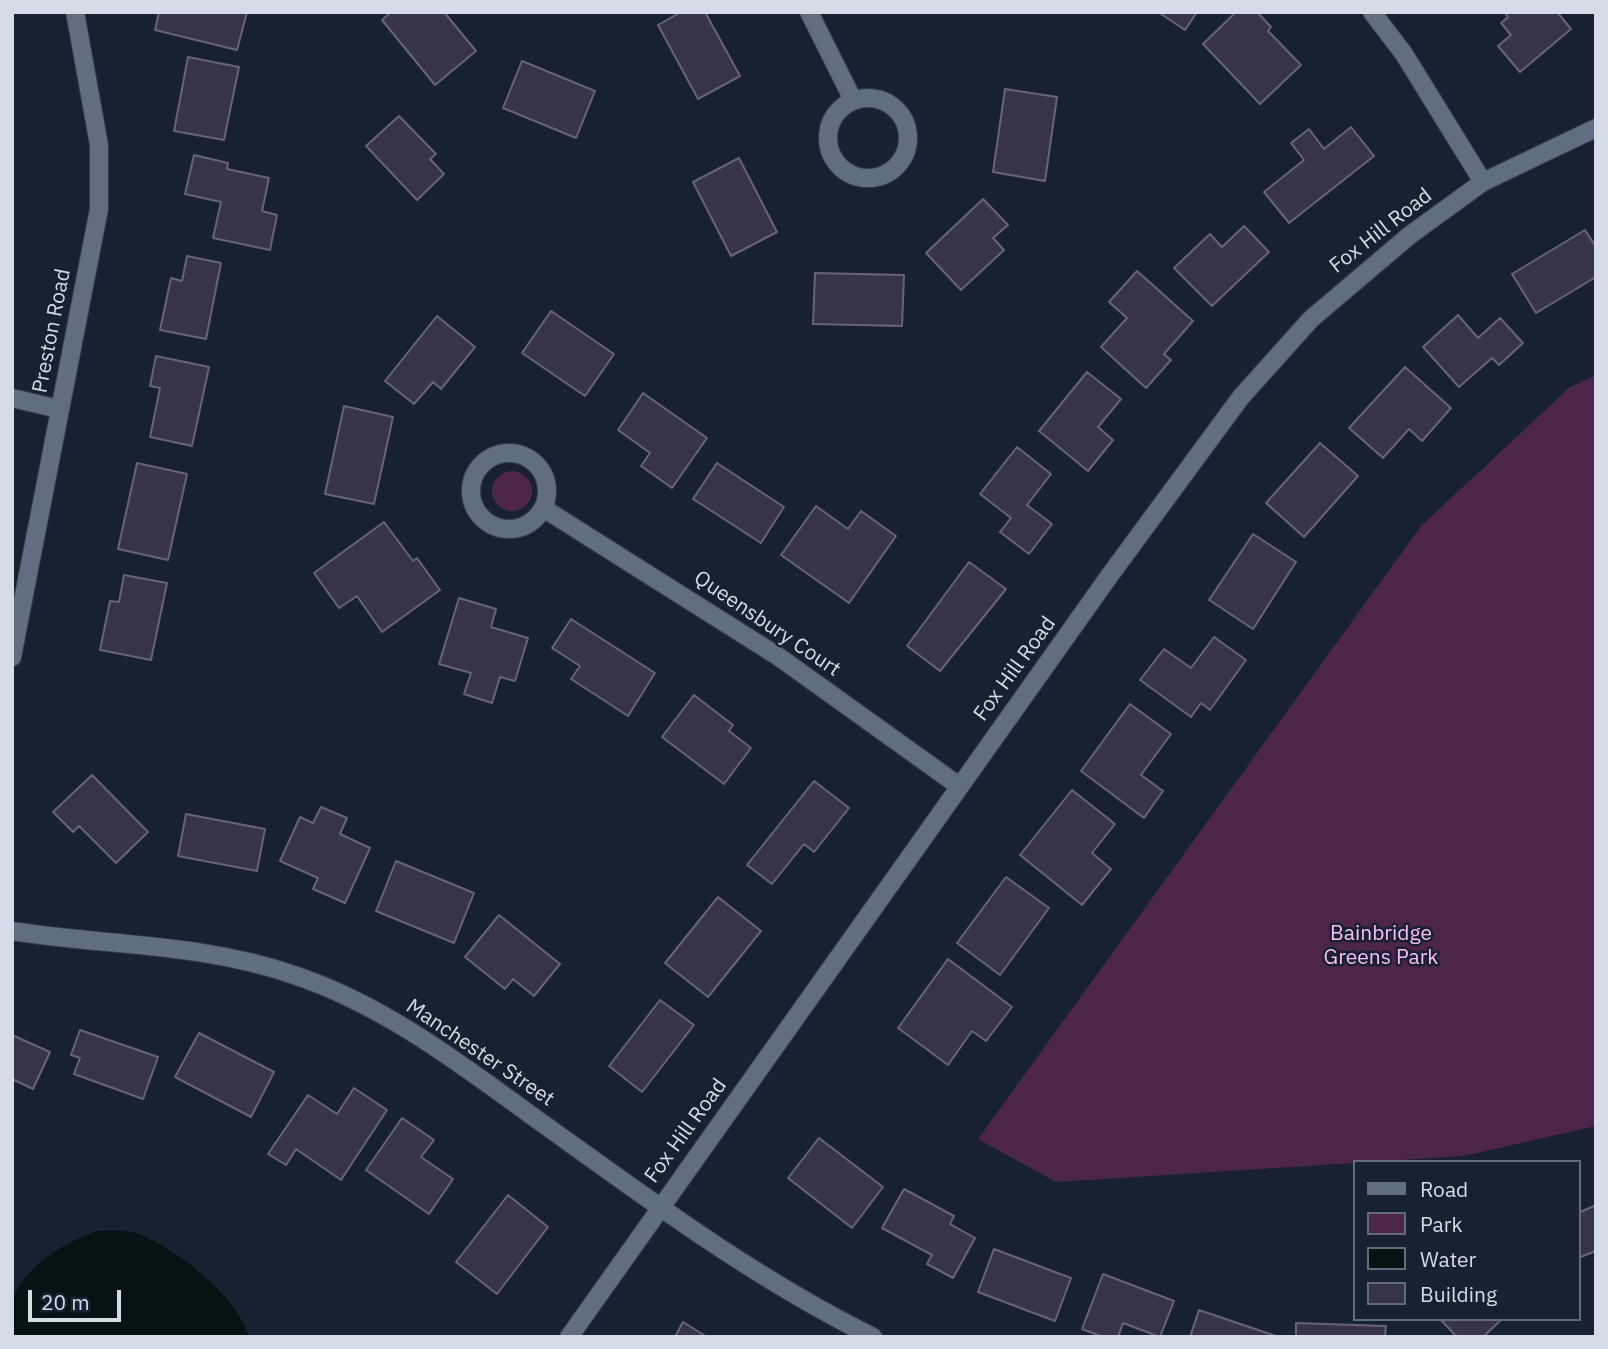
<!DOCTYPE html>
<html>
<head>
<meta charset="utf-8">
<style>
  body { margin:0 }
  #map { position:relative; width:1608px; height:1349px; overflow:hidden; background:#172131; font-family:"IBM Plex Sans",sans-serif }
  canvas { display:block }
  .frame { position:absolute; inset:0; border:14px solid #d5dce7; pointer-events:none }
  .legend { position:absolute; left:1353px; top:1160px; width:228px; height:161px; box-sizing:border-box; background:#172131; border:2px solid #636c7a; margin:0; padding:9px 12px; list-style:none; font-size:21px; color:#d5dce7 }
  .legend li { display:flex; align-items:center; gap:14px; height:35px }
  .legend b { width:35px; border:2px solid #636c7a }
  .scale { position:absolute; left:28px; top:1290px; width:93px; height:32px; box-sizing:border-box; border:4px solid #d5dce7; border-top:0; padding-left:9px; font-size:21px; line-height:24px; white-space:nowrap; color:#d5dce7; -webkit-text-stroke:5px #172131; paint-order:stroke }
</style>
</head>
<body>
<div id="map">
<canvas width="1608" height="1349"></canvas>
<div class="frame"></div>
<ul class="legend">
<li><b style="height:9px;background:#616d80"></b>Road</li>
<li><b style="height:19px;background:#4d254b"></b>Park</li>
<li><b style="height:19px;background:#061312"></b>Water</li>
<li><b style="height:19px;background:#383447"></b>Building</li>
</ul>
<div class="scale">20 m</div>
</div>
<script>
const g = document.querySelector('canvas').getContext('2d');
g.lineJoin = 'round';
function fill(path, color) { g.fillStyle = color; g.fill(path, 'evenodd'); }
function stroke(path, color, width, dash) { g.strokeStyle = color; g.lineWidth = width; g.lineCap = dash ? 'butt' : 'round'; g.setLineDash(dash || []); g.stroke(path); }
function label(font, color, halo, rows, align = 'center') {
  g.font = font + ' "IBM Plex Sans",sans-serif'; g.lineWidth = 5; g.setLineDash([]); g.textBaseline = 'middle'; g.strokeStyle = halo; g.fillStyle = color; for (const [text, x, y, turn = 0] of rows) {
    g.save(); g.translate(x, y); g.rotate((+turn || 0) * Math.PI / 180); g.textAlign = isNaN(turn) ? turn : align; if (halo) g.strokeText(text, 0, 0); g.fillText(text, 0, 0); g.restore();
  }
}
const green = new Path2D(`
  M1596,375V1126L1464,1156L1056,1182L978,1139L1421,526L1570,387Z
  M492 491a20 20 0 1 1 40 0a20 20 0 1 1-40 0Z`);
const water = new Path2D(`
  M97,1231C109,1231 124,1230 135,1233C174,1246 238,1296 249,1337H12C12,1326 9,1308 13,1298C30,1262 62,1244 97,1231Z`);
const building = new Path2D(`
  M159,12H247L237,50L155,30Z
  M391,12H444L476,51L435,85L382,20Z
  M681,12H705L740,76L698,99L658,25Z
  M1158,12H1197L1185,30Z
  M1236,12H1257L1271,27L1268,31L1301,65L1260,104L1203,44Z
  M1504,12H1557L1571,29L1520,72L1498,46L1511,35L1501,23L1508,17Z
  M188,57L239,67L224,140L174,131Z
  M522,61L595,91L576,138L503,108Z
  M1005,89L1057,97L1045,181L993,172Z
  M399,116L436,154L430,159L444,174L417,200L366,146Z
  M1351,127L1374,156L1289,223L1264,192L1304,160L1291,143L1309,129L1324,149Z
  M194,155L228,163L227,169L269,178L262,211L277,215L270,250L213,238L221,202L185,194Z
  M739,158L777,232L731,256L693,182Z
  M983,199L1008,225L993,238L1004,250L961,290L926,253Z
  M1244,226L1269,252L1212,306L1174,268L1210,234L1222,247Z
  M1585,230L1596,247V277L1536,313L1512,274Z
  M187,256L221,263L206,339L160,330L171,278L182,281Z
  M1137,271L1193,321L1164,354L1171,360L1146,388L1101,347L1127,318L1109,302Z
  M815,273L904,275L902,326L813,324Z
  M551,311L614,354L585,396L522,353Z
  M1458,315L1478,338L1500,318L1523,343L1499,365L1492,358L1459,387L1423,347Z
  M437,316L475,347L441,389L433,382L414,404L385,381Z
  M156,356L209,367L192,446L150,437L160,388L150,386Z
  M1405,367L1451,408L1422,441L1409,429L1383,458L1349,428Z
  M1087,372L1121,399L1098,427L1113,440L1088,471L1039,431Z
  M643,393L707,438L672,488L641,466L650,453L618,430Z
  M344,406L393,417L374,504L325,494Z
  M1320,443L1358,476L1304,537L1266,503Z
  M1017,447L1051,474L1027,505L1052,524L1029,554L1000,532L1011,518L980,494Z
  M137,463L187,474L168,560L118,549Z
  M717,463L784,507L761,543L693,499Z
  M816,506L848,529L861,511L896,536L849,603L781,555Z
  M384,522L413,561L417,558L440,590L382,632L357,596L339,608L314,573Z
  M1253,534L1296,562L1253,629L1209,600Z
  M969,562L1006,589L940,671L907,646Z
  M124,575L167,583L151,660L100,650L110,601L119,602Z
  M459,598L496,609L491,627L528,638L515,681L500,677L492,703L464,694L471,673L439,664Z
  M571,619L655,673L628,716L571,679L580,666L552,648Z
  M1214,637L1246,660L1210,710L1201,703L1191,717L1140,680L1164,649L1191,668Z
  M694,695L733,725L729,731L751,748L724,784L662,737Z
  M1130,704L1171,734L1141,775L1163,791L1144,818L1081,771Z
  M92,775L148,832L116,863L79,826L73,832L53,812Z
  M814,781L849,808L814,852L804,844L772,884L747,865Z
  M1072,790L1115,824L1092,853L1111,869L1082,905L1020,855Z
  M321,807L347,818L340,834L370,848L345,903L313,889L318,878L280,861L300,817L313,823Z
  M186,814L265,829L257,871L178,856Z
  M396,861L474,893L454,943L376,911Z
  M1006,877L1049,908L1000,975L957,943Z
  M718,897L761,931L708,997L665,963Z
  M499,915L560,964L534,996L513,979L505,989L465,957Z
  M948,959L1012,1007L986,1041L972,1031L948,1065L898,1028Z
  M660,1000L694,1025L642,1092L609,1066Z
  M80,1030L158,1057L143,1099L74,1074L80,1058L71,1055Z
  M199,1033L274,1072L251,1117L175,1077Z
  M12,1035L50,1052L33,1089L12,1079Z
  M354,1088L387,1110L341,1180L296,1149L286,1165L268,1154L308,1095L337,1114Z
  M402,1118L434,1140L421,1157L453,1179L429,1214L366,1170Z
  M819,1138L883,1187L852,1228L788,1178Z
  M904,1189L954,1216L950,1224L975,1238L953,1278L927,1264L932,1255L882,1228Z
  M508,1195L548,1227L497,1294L456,1262Z
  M1596,1205V1251L1578,1258V1213Z
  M994,1249L1071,1278L1055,1321L978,1292Z
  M1103,1274L1174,1301L1160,1337L1123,1323L1118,1337H1103L1082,1329Z
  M1199,1310L1276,1336V1337H1190Z
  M1440,1319H1502L1483,1337H1457Z
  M683,1322L707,1337H675Z
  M1296,1323L1386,1326L1385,1337H1296Z`);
const street = new Path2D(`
  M809,12L853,100
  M1372,12L1404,54L1483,182
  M828 138a40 40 0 1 1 80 0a40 40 0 1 1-80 0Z
  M12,398L59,409
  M471 491a38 38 0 1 1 76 0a38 38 0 1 1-76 0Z
  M543,508L779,657L959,786
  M12,657L99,209V145L75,12
  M12,931C107,946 203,943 294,975C384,1005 459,1063 535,1118C644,1196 752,1277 873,1337
  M569,1337L1110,575L1241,397L1311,319L1410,235L1483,182L1596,128`);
const streetNames = [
  ["Fox Hill Road",1381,231,-38],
  ["Preston Road",52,331,-79],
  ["Queensbury Court",767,624,34],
  ["Fox Hill Road",1015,669,-54],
  ["Manchester Street",480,1053,34],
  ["Fox Hill Road",686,1131,-54]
];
const parkNames = [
  ["Bainbridge",1381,934],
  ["Greens Park",1381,958]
];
fill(green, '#4d254b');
fill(water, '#061312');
fill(building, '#383447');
stroke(building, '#686379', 2);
stroke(street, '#353c4a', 20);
stroke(street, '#616d80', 18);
label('21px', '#d5dce7', '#172131', streetNames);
label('21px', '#fcbef7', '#172131', parkNames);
</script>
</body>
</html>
